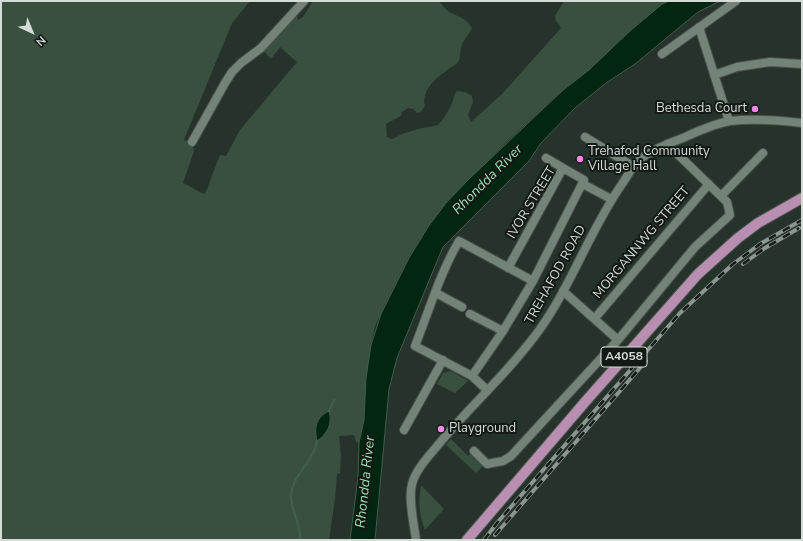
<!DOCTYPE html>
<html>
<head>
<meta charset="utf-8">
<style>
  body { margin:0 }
  #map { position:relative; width:803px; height:541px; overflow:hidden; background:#26332a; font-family:"Nunito Sans",sans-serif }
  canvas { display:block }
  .frame { position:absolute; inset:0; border:2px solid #d4dcd6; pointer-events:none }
  .north { position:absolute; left:12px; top:12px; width:40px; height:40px; -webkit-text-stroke:3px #131915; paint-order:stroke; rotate:136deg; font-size:11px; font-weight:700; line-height:16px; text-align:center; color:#d4dcd6 }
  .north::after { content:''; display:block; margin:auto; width:14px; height:18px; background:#d4dcd6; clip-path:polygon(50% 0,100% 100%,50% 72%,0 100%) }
</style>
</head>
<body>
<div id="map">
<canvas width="803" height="541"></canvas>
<div class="frame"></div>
<div class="north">N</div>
</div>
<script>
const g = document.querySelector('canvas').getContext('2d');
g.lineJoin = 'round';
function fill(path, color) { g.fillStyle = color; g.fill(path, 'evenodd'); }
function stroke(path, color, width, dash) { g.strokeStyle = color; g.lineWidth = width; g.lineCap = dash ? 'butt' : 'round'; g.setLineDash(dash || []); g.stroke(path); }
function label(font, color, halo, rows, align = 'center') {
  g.font = font + ' "Nunito Sans",sans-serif'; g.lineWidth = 4; g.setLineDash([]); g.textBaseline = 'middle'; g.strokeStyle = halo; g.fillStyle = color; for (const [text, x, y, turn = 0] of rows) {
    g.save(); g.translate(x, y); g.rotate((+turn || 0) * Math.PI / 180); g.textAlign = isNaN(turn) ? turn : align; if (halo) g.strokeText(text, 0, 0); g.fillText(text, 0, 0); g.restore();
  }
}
const green = new Path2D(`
  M1,1H250L232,23L184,140L192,142L194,151L183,183C191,186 196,191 205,194L220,155L226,156L240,130L297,62L280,47L271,59L261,48L296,11L298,20L303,17L313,1H439C442,4 445,9 448,11C458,18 464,15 472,28C469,35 463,40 461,47C460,52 461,58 458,62C455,66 450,67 446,71C435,78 421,92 425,106L421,112L417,113L413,109L408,108L402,112L401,116L386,124L387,137L392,139C409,130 419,129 438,125C443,120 447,113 451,106C454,100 453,96 457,91L465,92L472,96L473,102L468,115L471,122L502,94L561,28L556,21L555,16L564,1H669L661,5L630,31L589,70L562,91L510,139L446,203L428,227L409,258L375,326L371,345L364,420L359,443L356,442L354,435L339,436L341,455L340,473L337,474L335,499L329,540H1Z
  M451,371L468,381L455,393L437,384L443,373Z
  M451,439L468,456L471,453L484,465L476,473L446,445Z
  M421,485L444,509L425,530C419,513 418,503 421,485Z`);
const water = new Path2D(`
  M669,1H720L698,12L635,64L606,83L575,108L541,143L529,161L443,247L397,358L389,389L375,540H350L358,477L359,443L364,420L366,378L371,345L381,314L409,258L428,227L446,203L468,180L562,91L589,70L630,31L661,5Z
  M329,411C333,424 327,434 317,441C314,427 316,417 329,411Z`);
const stream = new Path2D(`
  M329,411L334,400
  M300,540C301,522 291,512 291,497C291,480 306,467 313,453C315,449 316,445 317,441`);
const minor = new Path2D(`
  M699,27L729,121
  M662,54L736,1
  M714,75L737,67L770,62L802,64
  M585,137L634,167
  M192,142L225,83L232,72L241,63L261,48L304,1
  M546,158L563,168
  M583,184L611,199
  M721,196L763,153
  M563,291L618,340
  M436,293L462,307
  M470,314L503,331
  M595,318L709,184
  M472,376L503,331L533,281L584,180L563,168L508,268
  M487,390L472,376L415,346C429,311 440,273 459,241L533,281
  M404,430L443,360
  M474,451L487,464L503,461L511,456L618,340L695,247L730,215L727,202L667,144
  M416,540C414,524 408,499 412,484C416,469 429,456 438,445C471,405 510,371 540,329C572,284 590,230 622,184C628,175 634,163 643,157C655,149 669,143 683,138C698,131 714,124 730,121C754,118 778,120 802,123`);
const primary = new Path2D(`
  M467,540L585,402L698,274L738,238L758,223L802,198`);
const rail = new Path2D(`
  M743,264L765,248L799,228
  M495,535L646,361
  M484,540L497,523L680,313L733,264L760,244L802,220`);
const markers = [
  [755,109,4,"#fa87e7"],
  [580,159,4,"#fa87e7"],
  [441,429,4,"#fa87e7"]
];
const shields = [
  [624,357,46]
];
const shieldNames = [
  ["A4058",624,357]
];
const poiNames = [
  ["Bethesda Court",747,109,"right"],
  ["Trehafod Community",588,152],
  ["Village Hall",588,167],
  ["Playground",449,429]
];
const streetNames = [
  ["IVOR STREET",532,203,-59],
  ["MORGANNWG STREET",642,243,-50],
  ["TREHAFOD ROAD",556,275,-61]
];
const waterNames = [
  ["Rhondda River",488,180,-45],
  ["Rhondda River",366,482,-84]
];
fill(green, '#394f40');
fill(water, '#022611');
stroke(water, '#415d4c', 1);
stroke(stream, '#415d4c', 2.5);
stroke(minor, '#46514a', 10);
stroke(primary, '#46514a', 12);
stroke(minor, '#748378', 8);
stroke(primary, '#b88eb1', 10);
stroke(rail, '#8b968e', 4);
stroke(rail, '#131915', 2.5, [8]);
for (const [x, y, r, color] of markers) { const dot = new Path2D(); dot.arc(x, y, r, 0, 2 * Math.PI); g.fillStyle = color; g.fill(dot); stroke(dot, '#131915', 1.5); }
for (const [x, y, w] of shields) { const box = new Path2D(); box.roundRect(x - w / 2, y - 10, w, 20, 3); g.fillStyle = '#131915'; g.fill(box); stroke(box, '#d4dcd6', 1); }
label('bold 12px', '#d4dcd6', null, shieldNames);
label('13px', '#d4dcd6', '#131915', poiNames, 'left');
label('13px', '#d4dcd6', '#131915', streetNames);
label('italic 14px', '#9edcb1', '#131915', waterNames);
</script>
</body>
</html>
